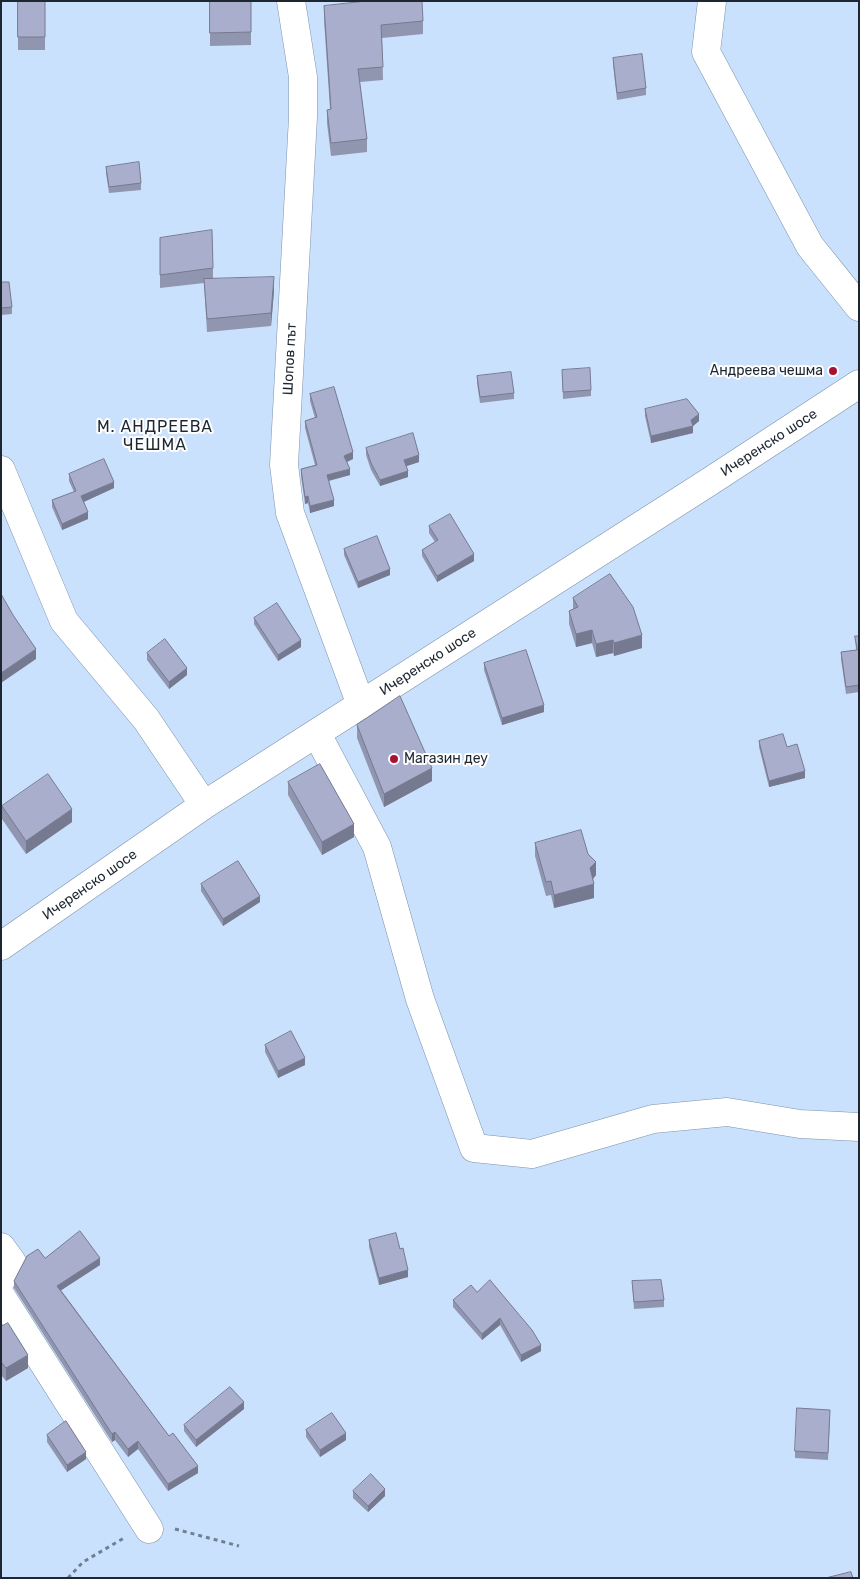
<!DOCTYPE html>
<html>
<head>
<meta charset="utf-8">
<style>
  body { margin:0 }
  #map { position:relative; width:860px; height:1579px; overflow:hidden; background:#cae1fd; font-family:Rubik,sans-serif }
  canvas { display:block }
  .frame { position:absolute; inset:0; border:2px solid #1e2731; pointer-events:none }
</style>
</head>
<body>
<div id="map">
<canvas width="860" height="1579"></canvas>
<div class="frame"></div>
</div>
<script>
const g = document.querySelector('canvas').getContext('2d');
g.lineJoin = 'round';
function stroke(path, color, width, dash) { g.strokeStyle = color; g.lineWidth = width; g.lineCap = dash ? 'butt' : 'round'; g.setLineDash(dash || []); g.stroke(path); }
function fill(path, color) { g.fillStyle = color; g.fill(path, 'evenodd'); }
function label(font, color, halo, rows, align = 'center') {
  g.font = font + ' Rubik,sans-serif'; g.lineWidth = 4; g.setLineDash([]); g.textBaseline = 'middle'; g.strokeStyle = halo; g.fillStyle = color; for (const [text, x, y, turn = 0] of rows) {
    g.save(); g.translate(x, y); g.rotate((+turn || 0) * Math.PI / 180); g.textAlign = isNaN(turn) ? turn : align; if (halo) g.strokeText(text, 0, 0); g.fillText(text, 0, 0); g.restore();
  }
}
const path = new Path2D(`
  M175,1529L239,1546
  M68,1578L83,1562L124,1538`);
const minor = new Path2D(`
  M291,1L303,77V117L284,465L290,513L361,705
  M712,1L706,52L810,246L859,307
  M1,470L64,621L146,719L204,805
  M317,734L377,847L420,999L474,1148L532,1154L653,1119L727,1112L800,1124L859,1127
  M1,946L204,805L709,482L859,384
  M1,1247L12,1262L1,1280
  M1,1296L149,1529`);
const wall = new Path2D(`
  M18,1H45V50H18Z
  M210,1H251V45L210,46Z
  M324,6L423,21V34L382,38L383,80L360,82L367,139V152L331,156L327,123V110L330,109L324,20Z
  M613,58L646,88V95L617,100L613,64Z
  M106,167L141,183V190L109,193L106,173Z
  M160,238L213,268V279L274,291L271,326L207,332L204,283L160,288Z
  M1,282L12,307V314L1,315Z
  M562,370L591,390V396L563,399Z
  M477,376L514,393V399L480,403L477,383Z
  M310,394L353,459L347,462L350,475L329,481L334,506L310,513L308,503L305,504L301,476V469L315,465L305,428V421L315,418L310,401Z
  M645,409L699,421L693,426V433L651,443L645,416Z
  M366,448L419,462L406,466L408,477L380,486L371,470L366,455Z
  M69,474L114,488L84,502L88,519L62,530L52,507V500L74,492L69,481Z
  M429,526L474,561L437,582L422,556V550L435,542L429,533Z
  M344,549L390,575L358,588L344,555Z
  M573,598L642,648L614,656L613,653L596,657L592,643L576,647L569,624V611L573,609Z
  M254,618L301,647L278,661L254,624Z
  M855,636H859V692L846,694L841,659V652L856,650Z
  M147,653L187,675L169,689L147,660Z
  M484,663L544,712L502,725L484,670Z
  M357,725L432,781L384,807L357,738Z
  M759,741L787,747L805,778L769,787L759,747Z
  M288,782L354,837L322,855L288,795Z
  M2,806L72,822L26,854L2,819Z
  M535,843L588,854L596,875L593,879L594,898L554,908L551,895L546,896L535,856Z
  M201,884L260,902L223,926L201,891Z
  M265,1045L305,1065L278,1078L265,1052Z
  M369,1240L400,1249L408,1277L379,1285L369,1247Z
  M45,1258L100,1265L61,1290L169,1436L198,1473L168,1491L138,1449L128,1457L115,1440L112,1442L14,1288V1281Z
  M632,1281L664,1300V1307L634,1309Z
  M477,1292L541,1351L521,1362L500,1325L482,1340L453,1307V1300Z
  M1,1327L28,1368L6,1381L1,1375Z
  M244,1409L196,1447L184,1431V1425Z
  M830,1417L828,1460L795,1458V1451Z
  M306,1430L346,1440L320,1457L306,1437Z
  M47,1435L86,1459L67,1472L47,1442Z
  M353,1491L385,1496L368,1512L353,1498Z`);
const shadedWall = new Path2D(`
  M274,277V291L271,326V313Z
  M699,414V421L692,427L693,426V433L651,443V436L691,420Z
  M353,452V459L344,463V456Z
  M419,455V462L404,467V460Z
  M350,469V475L327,481V475Z
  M408,471V477L380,486V480Z
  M114,482V488L81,503V496Z
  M308,496V503L305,504V497Z
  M334,500V506L310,513V506Z
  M88,512V519L62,530V524Z
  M474,554V561L437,582V576Z
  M390,569V575L358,588V582Z
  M592,630V643L576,647V634Z
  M642,635V648L614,656V643Z
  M301,640V647L278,661V655Z
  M613,640V653L596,657V644Z
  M36,649V659L1,683V673Z
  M187,668V675L169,689V682Z
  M544,705V712L502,725V718Z
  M432,768V781L384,807V794Z
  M805,771V778L769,787V781Z
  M72,809V822L26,854V841Z
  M354,824V837L322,855V842Z
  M596,862V875L590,882V868Z
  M594,884V898L554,908V895Z
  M260,896V902L223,926V919Z
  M305,1058V1065L278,1078V1071Z
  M100,1258V1265L57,1293V1286Z
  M408,1270V1277L379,1285V1278Z
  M500,1318V1325L482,1340V1334Z
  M541,1345V1351L521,1362V1355Z
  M28,1355V1368L6,1381V1368Z
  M244,1402V1409L196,1447V1440Z
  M115,1432V1440L112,1442V1434Z
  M346,1433V1440L320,1457V1450Z
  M138,1441V1449L128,1457V1449Z
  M86,1452V1459L67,1472V1465Z
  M198,1466V1473L168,1491V1484Z
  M385,1489V1496L368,1512V1506Z`);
const building = new Path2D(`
  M18,1H45V37H18Z
  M210,1H251V32L210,33Z
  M367,1H422L423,21L381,25L383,67L358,69L367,139L331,143L327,110L331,109L324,6Z
  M642,54L646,88L617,93L613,58Z
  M139,162L141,183L109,187L106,167Z
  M212,230L213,268L160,275V238Z
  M274,277L271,313L207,319L204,279Z
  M1,282H9L12,307L1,308Z
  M590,368L591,390L563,392L562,370Z
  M511,372L514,393L480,397L477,376Z
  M334,387L353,452L344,456L350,469L327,475L334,500L310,506L308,496L305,497L301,469L317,465L305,421L317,417L310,394Z
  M687,399L699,414L691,420L693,426L651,436L645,409Z
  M413,433L419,455L404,460L408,471L380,480L371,463L366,448Z
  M104,459L114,482L81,496L88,512L62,524L52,500L76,491L69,474Z
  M450,514L474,554L437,576L422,550L438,540L429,526Z
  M377,536L390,569L358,582L344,549Z
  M610,574L633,607L642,635L614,643L613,640L596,644L592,630L576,634L569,611L578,607L573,598Z
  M1,594L13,615L36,649L1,673Z
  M277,603L301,640L278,655L254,618Z
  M855,636H859V685L846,687L841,652L857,650Z
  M165,639L187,668L169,682L147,653Z
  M526,650L544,705L502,718L484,663Z
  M400,696L432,768L384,794L357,725Z
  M783,734L787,747L797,744L805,771L769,781L759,741Z
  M320,764L354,824L322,842L288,782Z
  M48,774L72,809L26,841L2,806Z
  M581,830L588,854L596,862L590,868L594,884L554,895L551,881L546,882L535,843Z
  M238,861L260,896L223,919L201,884Z
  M291,1031L305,1058L278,1071L265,1045Z
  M80,1231L100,1258L57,1286L169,1436L173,1433L198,1466L168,1484L138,1441L128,1449L115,1432L112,1434L14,1281L27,1256L38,1249L45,1258Z
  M396,1233L400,1249L403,1248L408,1270L379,1278L369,1240Z
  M490,1280L532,1330L541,1345L521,1355L500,1318L482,1334L453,1300L471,1285L477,1292Z
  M661,1280L664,1300L634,1302L632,1281Z
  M8,1323L28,1355L6,1368L1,1362V1327Z
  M230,1387L244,1402L196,1440L184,1425Z
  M797,1408L830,1410L828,1453L795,1451Z
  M332,1413L346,1433L320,1450L306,1430Z
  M66,1421L86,1452L67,1465L47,1435Z
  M371,1474L385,1489L368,1506L353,1491Z
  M851,1572L853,1578H826Z`);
const markers = [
  [833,371,5,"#a81034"],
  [394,759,5,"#a81034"]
];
const streetNames = [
  ["Шопов път",290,359,-87],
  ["Ичеренско шосе",769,443,-33],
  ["Ичеренско шосе",428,662,-33],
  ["Ичеренско шосе",90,885,-35]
];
const poiNames = [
  ["Андреева чешма",823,371],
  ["Магазин деу",404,759,"left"]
];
const quarterNames = [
  ["М. АНДРЕЕВА",155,427],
  ["ЧЕШМА",155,445]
];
stroke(minor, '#7c92ab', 29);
stroke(path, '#708093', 3, [4, 4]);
stroke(minor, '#fff', 28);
fill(wall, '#9196b0');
fill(shadedWall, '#767a90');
fill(building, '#a9aecd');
stroke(building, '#767a90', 1);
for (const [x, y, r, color] of markers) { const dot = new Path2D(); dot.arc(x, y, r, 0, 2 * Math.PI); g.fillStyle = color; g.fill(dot); stroke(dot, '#fff', 2); }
label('14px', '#1e2731', '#fff', streetNames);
label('14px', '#1e2731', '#fff', poiNames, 'right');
g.letterSpacing = '1px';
label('16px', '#1e2731', '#fff', quarterNames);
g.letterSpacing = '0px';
</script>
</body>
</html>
